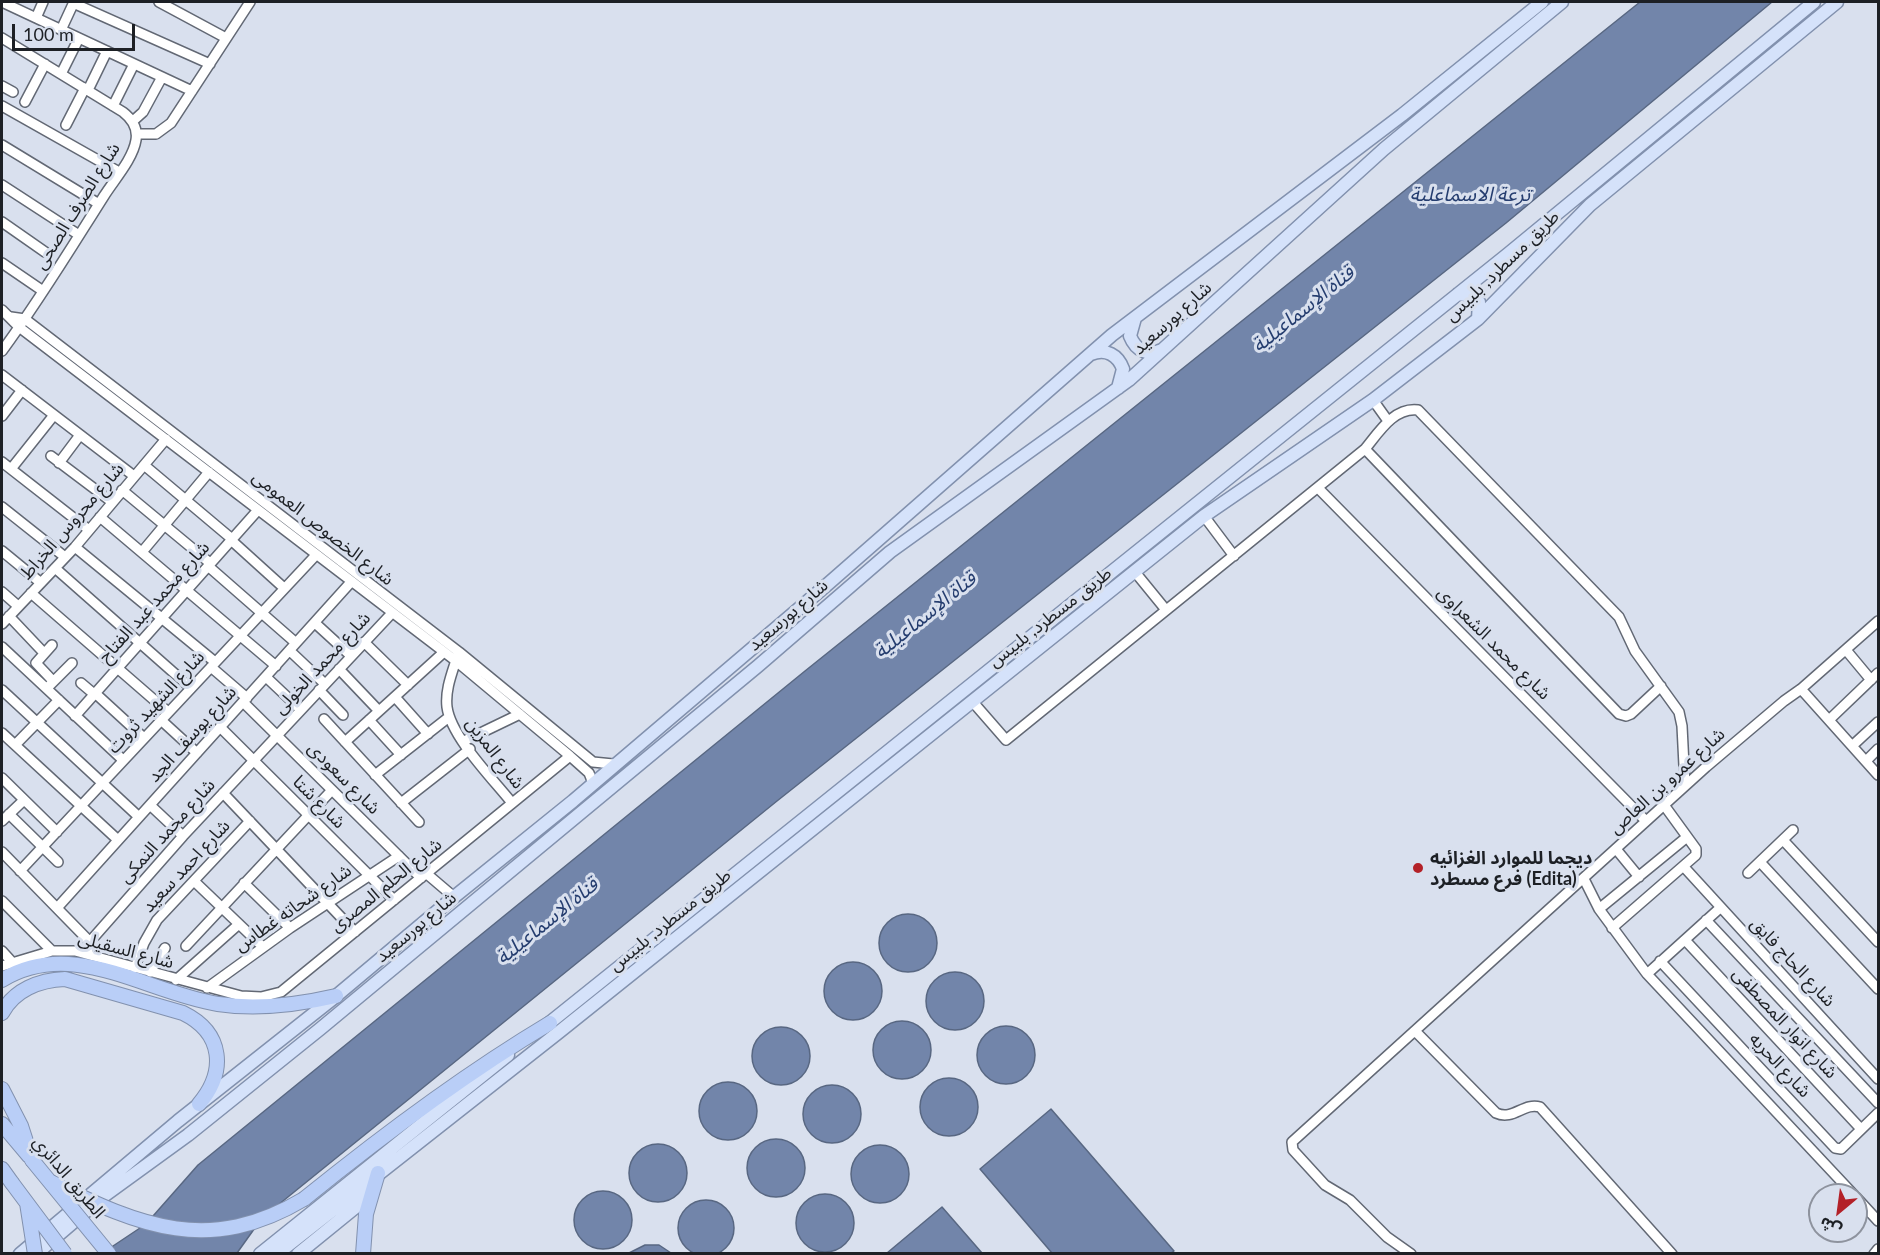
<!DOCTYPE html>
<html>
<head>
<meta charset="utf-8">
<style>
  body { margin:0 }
  #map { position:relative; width:1880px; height:1255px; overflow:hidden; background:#d9e0ee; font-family:Lato,"Noto Sans Arabic",sans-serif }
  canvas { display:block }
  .frame { position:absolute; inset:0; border:3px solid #1d2025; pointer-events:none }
  .north { position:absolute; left:1808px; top:1183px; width:60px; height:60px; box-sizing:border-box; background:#d9e0ee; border:2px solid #8e939e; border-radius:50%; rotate:209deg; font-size:16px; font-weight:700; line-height:24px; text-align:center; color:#1d2025 }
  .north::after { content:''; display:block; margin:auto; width:21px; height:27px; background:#b32128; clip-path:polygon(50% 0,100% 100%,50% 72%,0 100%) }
  .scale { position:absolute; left:12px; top:24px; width:123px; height:27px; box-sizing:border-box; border:3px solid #1d2025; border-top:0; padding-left:8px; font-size:18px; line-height:21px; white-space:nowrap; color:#1d2025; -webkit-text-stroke:4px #d9e0ee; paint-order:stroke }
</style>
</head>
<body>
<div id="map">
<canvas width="1880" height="1255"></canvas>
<div class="frame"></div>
<div class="north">ش</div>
<div class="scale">100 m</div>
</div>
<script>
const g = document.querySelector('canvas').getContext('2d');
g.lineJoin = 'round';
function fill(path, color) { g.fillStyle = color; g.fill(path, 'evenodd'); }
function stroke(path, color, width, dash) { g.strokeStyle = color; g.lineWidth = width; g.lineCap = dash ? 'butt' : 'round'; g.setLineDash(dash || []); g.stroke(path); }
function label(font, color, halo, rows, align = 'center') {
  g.font = font + ' Lato,"Noto Sans Arabic",sans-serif'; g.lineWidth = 6; g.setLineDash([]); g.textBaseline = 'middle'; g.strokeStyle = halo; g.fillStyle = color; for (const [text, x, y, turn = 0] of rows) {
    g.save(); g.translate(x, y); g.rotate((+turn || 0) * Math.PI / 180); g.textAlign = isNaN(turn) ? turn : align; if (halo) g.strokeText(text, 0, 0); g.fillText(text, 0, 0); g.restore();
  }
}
const water = new Path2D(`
  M1640,2H1772L1506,223L777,801L262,1218L237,1253L101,1254L146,1224L198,1165L805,671Z
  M879 943a29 29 0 1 1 58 0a29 29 0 1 1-58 0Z
  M824 991a29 29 0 1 1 58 0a29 29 0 1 1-58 0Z
  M926 1001a29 29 0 1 1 58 0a29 29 0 1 1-58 0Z
  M873 1050a29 29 0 1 1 58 0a29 29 0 1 1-58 0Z
  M977 1055a29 29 0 1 1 58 0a29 29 0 1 1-58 0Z
  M752 1056a29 29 0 1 1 58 0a29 29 0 1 1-58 0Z
  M920 1107a29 29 0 1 1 58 0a29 29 0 1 1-58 0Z
  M699 1111a29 29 0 1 1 58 0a29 29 0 1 1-58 0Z
  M803 1114a29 29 0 1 1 58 0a29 29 0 1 1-58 0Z
  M1051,1109L1174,1251L1171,1253H1052L980,1169Z
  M747 1168a29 29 0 1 1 58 0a29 29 0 1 1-58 0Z
  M629 1173a29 29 0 1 1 58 0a29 29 0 1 1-58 0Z
  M851 1174a29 29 0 1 1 58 0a29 29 0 1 1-58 0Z
  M574 1220a29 29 0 1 1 58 0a29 29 0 1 1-58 0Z
  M796 1223a29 29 0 1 1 58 0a29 29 0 1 1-58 0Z
  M678 1228a28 28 0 1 1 56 0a28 28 0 1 1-56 0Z
  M942,1207L982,1253H887Z
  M645,1245H659L671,1253H629Z`);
const minor = new Path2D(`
  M2,2L192,91
  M159,2L226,38
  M73,3L210,64
  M36,18L43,2
  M61,30L74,2
  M2,38L123,112C132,119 138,128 136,140C133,159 114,180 104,196C71,248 39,301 2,351
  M61,74L79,38
  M2,86L13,92
  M88,90L107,51
  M25,102L45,64
  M2,106L119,172
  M113,106L134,64
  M133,121L143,112L162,77
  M66,125L85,88
  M137,134H156L171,123L250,2
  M2,145L99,204
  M2,185L79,235
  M2,222L45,252
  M2,263L43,291
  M2,310L19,327L456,661L570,756L589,773L593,783
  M11,317L25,319L459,652L593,762L613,764
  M2,375L134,476
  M1373,400L1388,421
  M2,416L22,390
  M1365,449L1619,714L1626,716L1631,714L1661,686
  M51,456L112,502
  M2,462L89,530
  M59,463L80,435
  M144,465L232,539
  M11,469L54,415
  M1318,488L1646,821
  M122,490L210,563
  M2,507L65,557
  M1204,516L1234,556
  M100,517L276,666
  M231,540L284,588
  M75,547L215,662
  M2,551L41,583
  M142,552L209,472
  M208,566L296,643
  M55,568L191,688
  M1135,572L1166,610
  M2,592L18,606
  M31,593L168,712
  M9,616L44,653
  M315,623L351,656
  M2,624L75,547L166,439
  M364,642L408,685
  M52,645L36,663L53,681
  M2,647L123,760
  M1846,650L1871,680
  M290,651L325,684
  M457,657C452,673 445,690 447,707C451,737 493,779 512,803
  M211,667L247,698
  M339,669L379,711
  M266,677L301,710
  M81,683L94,694
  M50,685L72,663
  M1801,689L1878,775
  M2,690L139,817
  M319,690L343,715
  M95,693L144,738
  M395,697L428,734
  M972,701L1006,740L1365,449C1379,432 1394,407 1418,410L1619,617L1635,651L1679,712L1682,726L1685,786
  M243,702L421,878
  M75,716L258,510
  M324,719L419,822
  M161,720L197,753
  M369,720L401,755
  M1829,720L1878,673
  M220,727L394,900
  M2,733L118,840
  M464,741L520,714
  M345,742L444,652
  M15,745L59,700
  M1852,746L1878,722
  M1866,761L1878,749
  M375,775L449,717
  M2,778L57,832
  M223,793L355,932
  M401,803L470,749
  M150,805L183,836
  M9,814L58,862
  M2,821L24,800
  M1783,840L1878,942
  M1616,849L1639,877
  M2,852L90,942
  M1760,862L1878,989
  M1684,867L1878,1079
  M20,871L316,555
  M1748,873L1793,830
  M427,874L454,897
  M1584,879L1599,909L1647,974L1854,1195
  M194,881L263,947
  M244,883L290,928
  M2,901L52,951
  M57,908L351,582
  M1599,909L1687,837
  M1706,920L1878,1103
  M1612,928L1696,855V849L1664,805
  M1685,940L1861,1129
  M186,946L332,790
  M2,951L12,962
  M87,952L94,937L183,836L392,613
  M1660,961L1835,1148L1841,1149L1878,1113
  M2,966L52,951H75L241,996L261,997L281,992L570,756
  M135,968L144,943L157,920L250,821
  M150,972L165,948
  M1647,974L1720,908
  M176,980L239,924
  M207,988L290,928L399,856
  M1416,1032L1496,1113C1513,1121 1524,1102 1540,1107L1672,1254
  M1856,1197L1878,1221
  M1411,1254L1387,1237L1350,1200L1325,1185L1293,1150L1292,1142L1706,767L1784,701L1801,689L1878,621
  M1874,1254L1878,1249`);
const major = new Path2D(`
  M1458,294L1474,296L1479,302L1478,319
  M1135,318L1130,336C1136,351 1148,356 1162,350
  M1091,354C1106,348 1118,355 1123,369L1118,388
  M543,1028L1508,254L1814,2
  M20,1254L178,1121L336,996L454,897L573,801L829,583L1112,335L1402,115L1542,2
  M36,1254L104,1196L188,1135L320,1029L758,666L890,552L1129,380L1384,149L1562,2
  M260,1254L508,1055
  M277,1254L559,1032L1204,516L1373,400L1478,319L1590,205L1837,2
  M298,1254L357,1206L367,1182`);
const highway = new Path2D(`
  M2,980C73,937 145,992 218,1004C258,1010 297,1005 336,996
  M2,1013C14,990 39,980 65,979L183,1013C224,1033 226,1072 199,1104
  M2,1089L21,1126L32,1160
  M2,1124L29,1156
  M2,1169L12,1183
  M304,1199C383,1135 463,1075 550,1023
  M363,1254L366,1214L378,1173`);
const highwayBridge = new Path2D(`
  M32,1160L109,1254
  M51,1182C141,1227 210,1255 304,1199
  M12,1183L65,1254
  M27,1203L35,1254`);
const markers = [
  [1418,868,6,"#b32128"]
];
const streetNames = [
  ["شارع الصرف الصحى",77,206,-58],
  ["طريق مسطرد, بلبيس",1502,266,-44],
  ["شارع بورسعيد",1172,318,-42],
  ["شارع محروس الخراط",72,521,-49],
  ["شارع الخصوص العمومى",323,528,38],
  ["شارع محمد عبد الفتاح",154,602,-48],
  ["شارع بورسعيد",788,615,-41],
  ["طريق مسطرد, بلبيس",1050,617,-38],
  ["شارع محمد الشعراوى",1494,643,45],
  ["شارع محمد الخولى",322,663,-47],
  ["شارع الشهيد ثروت",156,702,-47],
  ["شارع يوسف الجد",192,734,-48],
  ["شارع المزين",495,753,53],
  ["شارع سعودى",344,778,45],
  ["شارع عمرو بن العاص",1667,781,-42],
  ["شارع شتا",319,802,45],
  ["شارع محمد النمكى",167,831,-48],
  ["شارع احمد سعيد",186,866,-47],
  ["شارع الحلم المصرى",386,885,-39],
  ["شارع شحاته غطاس",293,908,-35],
  ["طريق مسطرد, بلبيس",670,920,-39],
  ["شارع بورسعيد",416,927,-40],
  ["شارع السقيلى",126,950,15],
  ["شارع الحاج فايق",1793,962,47],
  ["شارع انوار المصطفى",1785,1023,47],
  ["شارع الحريه",1780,1065,47],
  ["الطريق الدائري",69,1177,50]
];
const poiNames = [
  ["ديجما للموارد الغزائيه",1430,858],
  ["فرع مسطرد (Edita)",1430,879]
];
const waterNames = [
  ["ترعة الاسماعلية",1470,195],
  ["قناة الإسماعيلية",1303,309,-39],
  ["قناة الإسماعيلية",925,615,-39],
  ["قناة الإسماعيلية",547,921,-39]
];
fill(water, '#7285aa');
stroke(water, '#586782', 1.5);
stroke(minor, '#626874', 12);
stroke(major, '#8291ae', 15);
stroke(highway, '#8291ae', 16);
stroke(minor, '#fff', 9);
stroke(major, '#d5e2fa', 12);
stroke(highway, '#b9cef7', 14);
stroke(highwayBridge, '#8291ae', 16, []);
stroke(highwayBridge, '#b9cef7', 14);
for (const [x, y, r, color] of markers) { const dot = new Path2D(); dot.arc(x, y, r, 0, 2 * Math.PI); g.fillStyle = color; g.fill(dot); stroke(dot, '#d9e0ee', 2); }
label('18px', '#1d2025', '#d9e0ee', streetNames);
label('bold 18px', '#1d2025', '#d9e0ee', poiNames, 'left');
label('italic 20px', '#253d6f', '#d9e0ee', waterNames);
</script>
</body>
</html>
